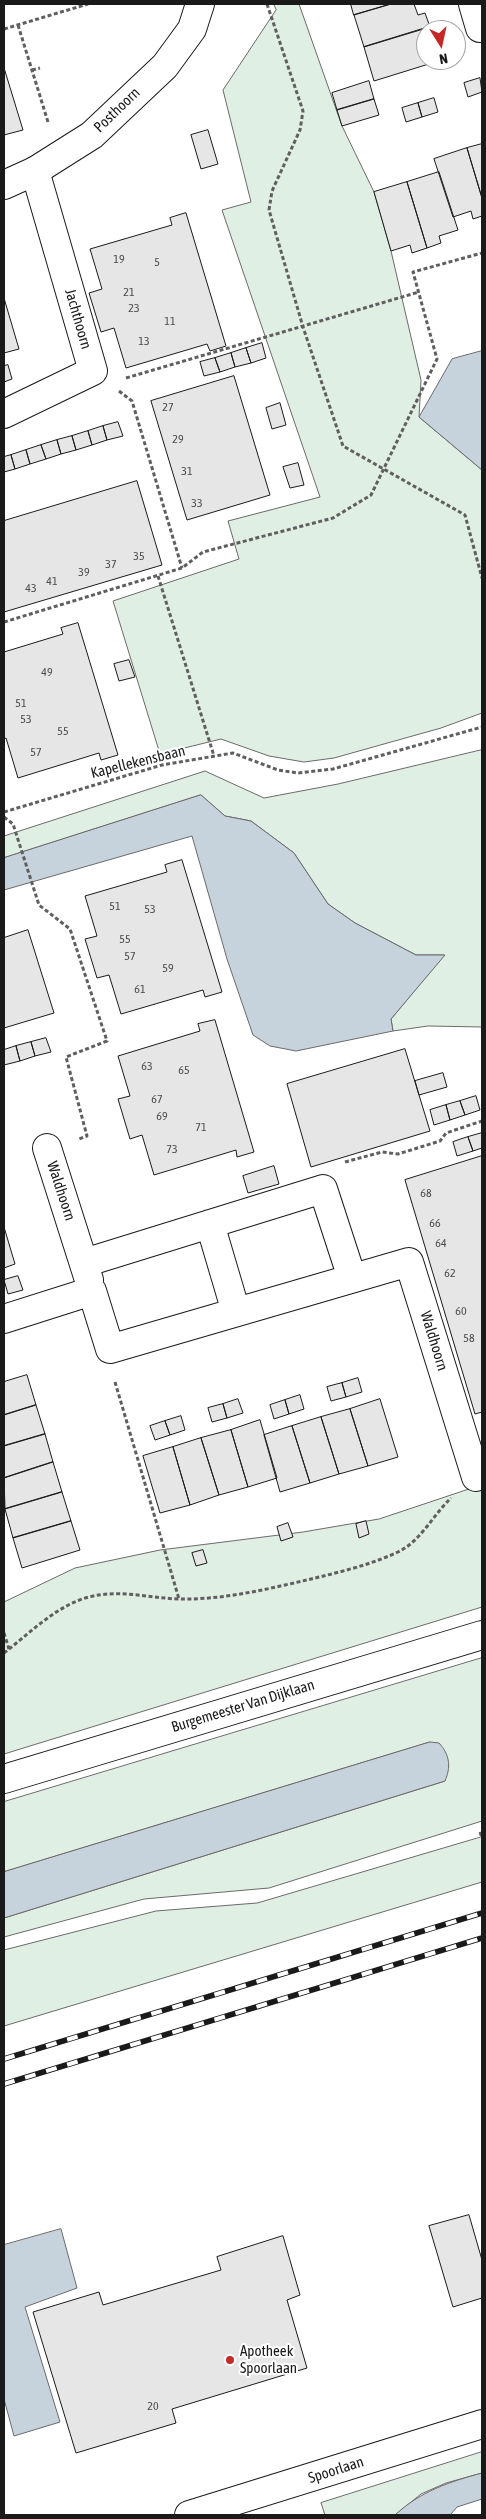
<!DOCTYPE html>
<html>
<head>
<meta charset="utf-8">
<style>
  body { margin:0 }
  #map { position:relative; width:486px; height:2519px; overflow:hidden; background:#fff; font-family:"Asap Condensed",sans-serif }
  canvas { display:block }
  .frame { position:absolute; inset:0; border:5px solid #1a1a1a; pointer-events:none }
  .north { position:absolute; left:416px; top:20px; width:50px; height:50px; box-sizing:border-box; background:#fff; border:1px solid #a3a3a3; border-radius:50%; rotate:170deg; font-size:14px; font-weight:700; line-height:20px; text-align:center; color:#1a1a1a }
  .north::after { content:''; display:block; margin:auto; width:18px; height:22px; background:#c62828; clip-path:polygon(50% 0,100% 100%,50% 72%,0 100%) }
</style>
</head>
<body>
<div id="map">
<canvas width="486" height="2519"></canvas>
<div class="frame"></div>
<div class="north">N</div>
</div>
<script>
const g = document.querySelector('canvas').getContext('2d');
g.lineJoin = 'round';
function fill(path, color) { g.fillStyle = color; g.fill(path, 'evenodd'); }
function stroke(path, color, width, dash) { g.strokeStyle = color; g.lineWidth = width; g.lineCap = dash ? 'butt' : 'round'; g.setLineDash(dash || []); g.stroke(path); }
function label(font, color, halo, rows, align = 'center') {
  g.font = font + ' "Asap Condensed",sans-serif'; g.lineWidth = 4; g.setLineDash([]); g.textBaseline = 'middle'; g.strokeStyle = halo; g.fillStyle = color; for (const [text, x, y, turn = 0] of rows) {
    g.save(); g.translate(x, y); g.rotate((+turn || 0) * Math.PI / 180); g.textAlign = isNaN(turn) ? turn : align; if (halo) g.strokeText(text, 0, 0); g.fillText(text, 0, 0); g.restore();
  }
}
const green = new Path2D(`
  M274,4H299L342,126L374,192L391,251L421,380L419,417L482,470V713L441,728L334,758L304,762L269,756L221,739L160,754L113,601L239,559L228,521L320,497L222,210L251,202L223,90L276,10Z
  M482,750V1027L428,1026L393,1031L391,1019L444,955H416L355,923L328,904L294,853L251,821L225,816L201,795L4,858V836L205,771L264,798L338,784Z
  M482,1485V1607L4,1754V1602L75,1568L160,1550L303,1532L379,1519Z
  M482,1658V1821L269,1888L144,1899L4,1937V1918L445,1781L430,1742L4,1872V1802Z
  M482,1837V1882L4,2026V1950L156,1911L257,1903Z
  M482,2452V2473L446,2483L421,2494L395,2515H325L321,2503Z`);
const water = new Path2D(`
  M482,351V470L419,417L452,359Z
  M201,795L225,816L251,821L294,853L328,904L355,923L416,955H445L391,1019L393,1031L296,1051L270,1046L253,1035L227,959L192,836L4,890V858Z
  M430,1742L439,1743C450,1755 451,1767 445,1781L4,1918V1872Z
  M61,2229L77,2288L25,2307L60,2422L14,2436L4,2399V2245Z
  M482,2473V2499L457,2507L450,2515H395C421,2491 449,2482 482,2473Z`);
const building = new Path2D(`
  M351,4H391L354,15Z
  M391,4H414L418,15L425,13L430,27L364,47L354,15Z
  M442,23L444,30H426V60H431L432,63L374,81L364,47Z
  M5,71L23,130L4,135V72Z
  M480,78L482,92L468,97L464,83Z
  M369,81L374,99L337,110L332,93Z
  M434,98L438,112L422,117L418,103Z
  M374,99L379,115L342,126L337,110Z
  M418,103L422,117L406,122L402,108Z
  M208,130L218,164L201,169L191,135Z
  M482,144V198L467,148Z
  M467,148L482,198V216L473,219L471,211L453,217L434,159Z
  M439,172L458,230L439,236L441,243L427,248L407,182Z
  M407,182L427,248L412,253L410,245L391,251L374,192Z
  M186,213L226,346L210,351L207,344L126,368L114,328L101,332L89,293L102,289L90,249L172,225L170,218Z
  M4,298L19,349L4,353Z
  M262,343L266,358L251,363L246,348Z
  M246,348L251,363L235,367L231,353Z
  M231,353L235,367L220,372L215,358Z
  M215,358L220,372L204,376L200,362Z
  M8,365L12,379L4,382V366Z
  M234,376L270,495L187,520L151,401Z
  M280,403L286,425L272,429L266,408Z
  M118,422L123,436L107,440L103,426Z
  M103,426L107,440L92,445L88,431Z
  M88,431L92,445L76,450L72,436Z
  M72,436L76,450L61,454L57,440Z
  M57,440L61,454L46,459L41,445Z
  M41,445L46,459L30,464L26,450Z
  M26,450L30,464L15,469L11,455Z
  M11,455L15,469L4,472V457Z
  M298,463L304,485L290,488L283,467Z
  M137,481L162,565L4,612V521Z
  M78,623L118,755L101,760L99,753L18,778L6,738L4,739V652L63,634L61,628Z
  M129,660L135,677L119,681L114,664Z
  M182,860L222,992L205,997L203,990L121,1014L109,975L97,978L85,939L97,936L85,896L167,872L165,865Z
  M28,930L54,1013L4,1028V938Z
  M215,1020L254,1152L237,1157L236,1150L154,1175L142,1135L130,1139L118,1099L130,1096L118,1056L200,1031L198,1024Z
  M46,1038L51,1052L35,1056L31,1042Z
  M31,1042L35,1056L20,1061L16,1046Z
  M16,1046L20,1061L4,1065V1050Z
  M405,1049L430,1131L311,1167L287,1084Z
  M443,1073L447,1087L419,1095L415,1081Z
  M476,1096L480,1110L465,1115L460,1101Z
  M460,1101L465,1115L450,1120L446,1105Z
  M446,1105L450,1120L434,1125L430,1110Z
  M482,1133V1148L473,1151L468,1137Z
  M468,1137L473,1151L457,1156L453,1142Z
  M482,1156V1412L475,1414L405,1180Z
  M274,1166L279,1184L248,1193L243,1176Z
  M4,1227L15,1264L4,1268Z
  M18,1276L23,1290L8,1294L4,1280Z
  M27,1375L36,1405L4,1415V1382Z
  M358,1378L362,1392L346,1397L342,1383Z
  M342,1383L346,1397L331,1401L327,1387Z
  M300,1395L304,1409L289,1414L285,1400Z
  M238,1399L243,1413L227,1418L223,1404Z
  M380,1399L398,1457L368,1466L350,1409Z
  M285,1400L289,1414L274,1419L270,1405Z
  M223,1404L227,1418L212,1422L208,1408Z
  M36,1405L45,1434L4,1446V1415Z
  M350,1409L368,1466L339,1474L321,1417Z
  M181,1416L185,1430L170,1435L165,1421Z
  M321,1417L339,1474L310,1483L292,1426Z
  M260,1420L277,1478L248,1487L231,1430Z
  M165,1421L170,1435L155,1440L150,1426Z
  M292,1426L310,1483L280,1492L264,1435Z
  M231,1430L248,1487L219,1495L201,1438Z
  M45,1434L53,1462L4,1478V1446Z
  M201,1438L219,1495L190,1505L173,1447Z
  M173,1447L190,1505L160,1513L143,1456Z
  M53,1462L62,1492L5,1509L4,1478Z
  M62,1492L71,1521L13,1538L5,1509Z
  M71,1521L80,1550L22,1568L13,1538Z
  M366,1521L369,1534L359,1538L356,1524Z
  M288,1523L293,1537L281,1541L277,1527Z
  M203,1550L207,1563L196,1566L192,1553Z
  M469,2215L482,2260V2298L453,2307L429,2226Z
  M283,2236L300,2295L287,2300L307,2368L172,2409L176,2423L76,2453L33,2312L99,2292L103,2305L221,2270L217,2257Z`);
const path = new Path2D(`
  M267,4L303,111L300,130L272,191L269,210L303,327L343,446L465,515L482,578
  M18,25L48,122
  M4,29L88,4
  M32,70L40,68
  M126,378L419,292
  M119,391L132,401L182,568
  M158,576L214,756
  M4,622L182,568L203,552L333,518L371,495L437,359L413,272L482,253
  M4,812L162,765L233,753L278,770L298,773L333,769L482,727
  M4,817L13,824L39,905L70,929L107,1041L66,1057L87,1136L79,1139
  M345,1162L382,1152L398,1154L440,1141L446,1133L482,1121
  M115,1382L179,1599
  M4,1633L9,1649
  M4,1653C30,1633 57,1605 89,1597C120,1589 148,1598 179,1599C223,1600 268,1589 311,1579C340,1572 370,1565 398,1552C421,1541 433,1515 451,1498
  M480,1832L482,1838`);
const minor = new Path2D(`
  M473,4L480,28L482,27
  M4,414L93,371L35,171
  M47,1148L89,1280
  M210,1224L236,1312
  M84,1263L323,1189L352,1278
  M4,1319L92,1291L110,1349L409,1262L476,1477
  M189,2515L482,2424`);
const tertiary = new Path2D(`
  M4,185L35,171L92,135L165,66L192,29L200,4
  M4,1779L482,1635`);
const rail = new Path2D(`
  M4,2059L482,1913
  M4,2084L482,1938`);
const markers = [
  [230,2360,5,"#c62828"]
];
const numberNames = [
  ["19",119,259],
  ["5",157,262],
  ["21",129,292],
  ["23",134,308],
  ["11",170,321],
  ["13",144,341],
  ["27",168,407],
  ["29",178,439],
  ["31",187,471],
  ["33",197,503],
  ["35",139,556],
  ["37",111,564],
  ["39",84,572],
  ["41",52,581],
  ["43",31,588],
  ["49",47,672],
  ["51",21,703],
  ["53",26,719],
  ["55",63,731],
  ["57",36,752],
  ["51",115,906],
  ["53",150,909],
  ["55",125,939],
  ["57",130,956],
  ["59",168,968],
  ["61",140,989],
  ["63",147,1066],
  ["65",184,1070],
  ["67",157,1099],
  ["69",162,1116],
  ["71",201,1127],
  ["73",172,1149],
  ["68",426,1193],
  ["66",435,1223],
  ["64",441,1243],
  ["62",450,1273],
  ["60",461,1311],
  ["58",469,1338],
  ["20",153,2406]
];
const streetNames = [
  ["Posthoorn",117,110,-44],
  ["Jachthoorn",78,319,74],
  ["Kapellekensbaan",138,762,-14],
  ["Waldhoorn",61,1191,72],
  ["Waldhoorn",434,1341,73],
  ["Burgemeester Van Dijklaan",243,1706,-17],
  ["Spoorlaan",336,2470,-18]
];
const poiNames = [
  ["Apotheek",240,2351],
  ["Spoorlaan",240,2368]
];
fill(green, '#e0efe3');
stroke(green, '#6a6a6a', 1);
fill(water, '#c6d2dc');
stroke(water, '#6a6a6a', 1);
fill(building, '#e6e6e6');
stroke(building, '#1a1a1a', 1);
stroke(minor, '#1a1a1a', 30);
stroke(tertiary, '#1a1a1a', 30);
stroke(path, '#5f5f5f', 3, [4, 2.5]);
stroke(minor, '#fff', 28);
stroke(tertiary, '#fff', 28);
stroke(rail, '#1a1a1a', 5.5);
stroke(rail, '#fff', 4, [11]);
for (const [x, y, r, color] of markers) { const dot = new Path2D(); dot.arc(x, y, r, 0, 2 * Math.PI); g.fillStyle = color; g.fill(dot); stroke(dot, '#fff', 2); }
label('12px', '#4d4d4d', null, numberNames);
label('15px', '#1a1a1a', '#fff', streetNames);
label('15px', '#1a1a1a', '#fff', poiNames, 'left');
</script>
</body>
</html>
